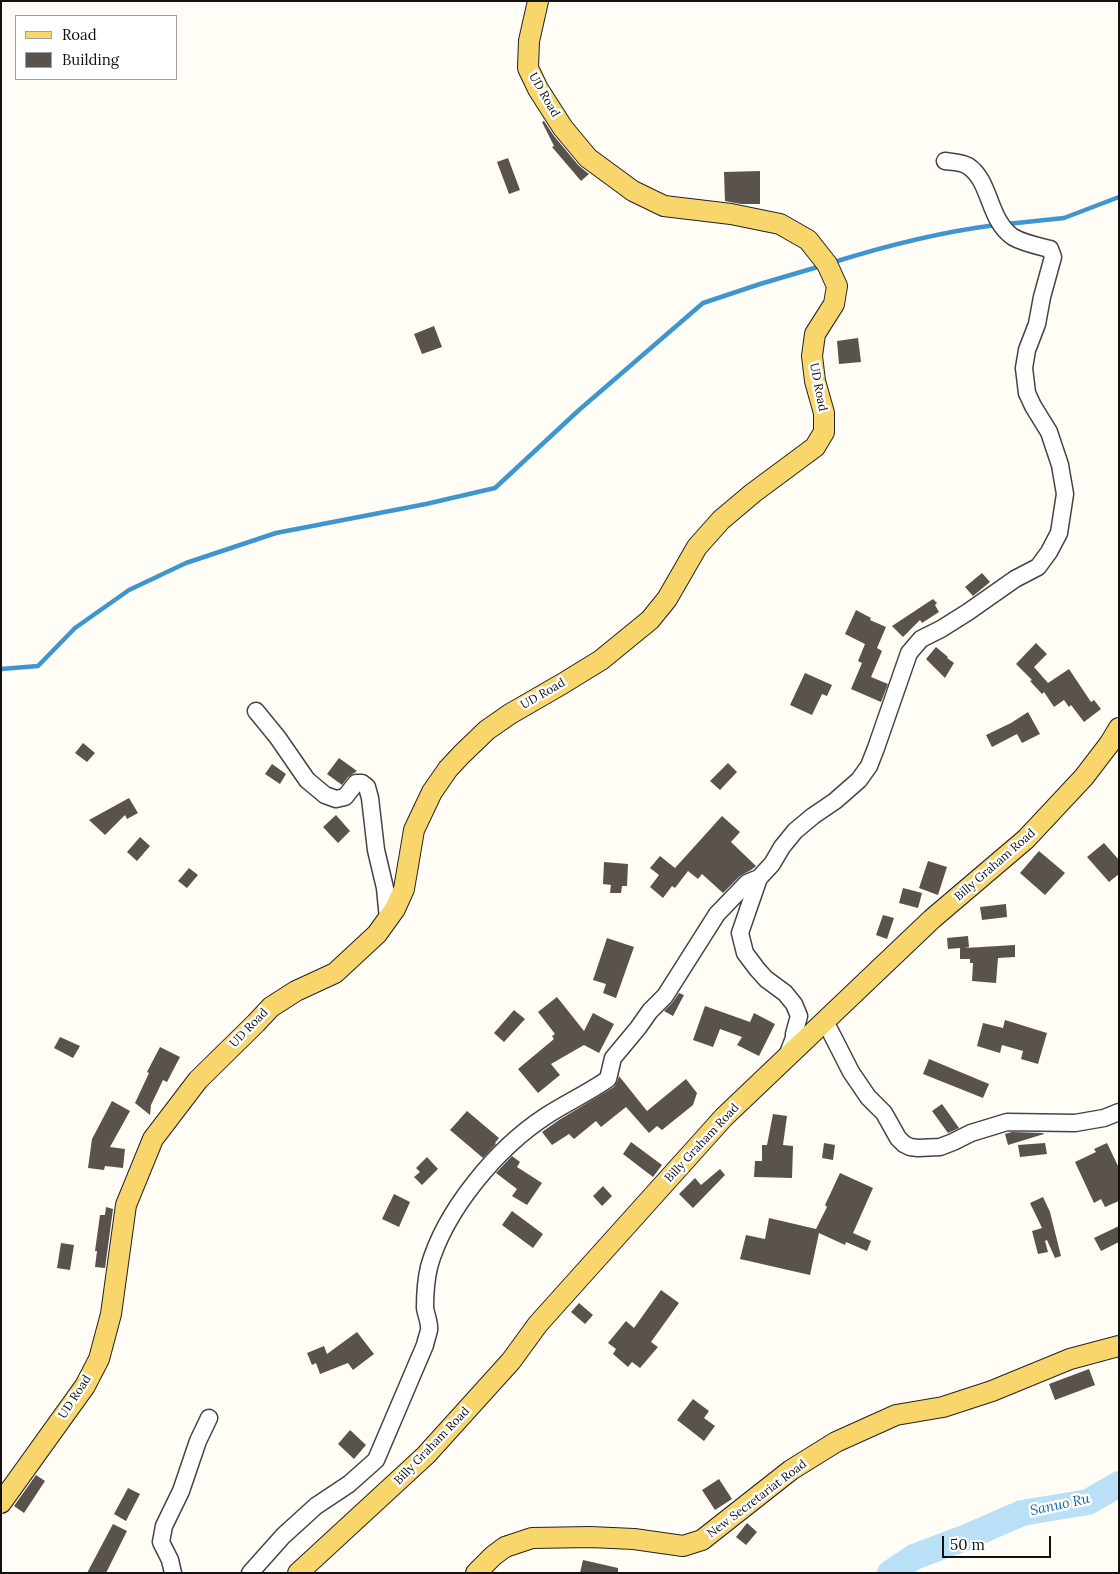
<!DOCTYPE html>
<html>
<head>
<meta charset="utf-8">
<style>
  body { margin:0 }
  #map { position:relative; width:1120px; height:1574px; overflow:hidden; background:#fffdf5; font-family:Lora,serif }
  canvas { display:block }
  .frame { position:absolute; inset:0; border:2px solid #111; pointer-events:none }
  .legend { position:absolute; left:15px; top:15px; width:162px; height:65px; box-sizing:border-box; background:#fff; border:1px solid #a0a0a0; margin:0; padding:6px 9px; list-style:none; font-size:15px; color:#111 }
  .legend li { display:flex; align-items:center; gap:10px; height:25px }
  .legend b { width:25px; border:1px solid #a0a0a0 }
  .scale { position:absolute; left:942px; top:1536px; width:109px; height:22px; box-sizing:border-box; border:2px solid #111; border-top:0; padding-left:6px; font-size:15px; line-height:18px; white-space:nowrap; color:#111; -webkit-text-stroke:4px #fff; paint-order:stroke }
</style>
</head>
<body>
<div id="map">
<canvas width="1120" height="1574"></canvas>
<div class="frame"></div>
<ul class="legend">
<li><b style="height:6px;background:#f9d66b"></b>Road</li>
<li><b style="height:14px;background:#5a524d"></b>Building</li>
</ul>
<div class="scale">50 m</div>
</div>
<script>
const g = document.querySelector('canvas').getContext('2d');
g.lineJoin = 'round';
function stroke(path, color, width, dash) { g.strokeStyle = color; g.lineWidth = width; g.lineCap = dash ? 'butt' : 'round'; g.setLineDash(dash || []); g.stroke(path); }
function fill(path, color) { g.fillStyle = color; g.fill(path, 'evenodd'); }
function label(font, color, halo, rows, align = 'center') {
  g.font = font + ' Lora,serif'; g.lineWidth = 5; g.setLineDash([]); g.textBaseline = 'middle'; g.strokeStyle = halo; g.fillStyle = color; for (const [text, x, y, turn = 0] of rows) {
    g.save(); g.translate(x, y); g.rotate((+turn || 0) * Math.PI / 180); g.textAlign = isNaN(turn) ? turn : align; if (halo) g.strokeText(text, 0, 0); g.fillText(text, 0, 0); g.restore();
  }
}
const stream = new Path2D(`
  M1007,224L1064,218L1119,197
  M831,263C885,246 940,232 996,225
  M1,669L38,666L75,628L129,590L186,563L276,533L426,504L495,488L579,410L703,303L760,284L821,266`);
const river = new Path2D(`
  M890,1573L914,1557L967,1537L1022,1513L1088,1502L1119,1484`);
const building = new Path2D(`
  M544,121L554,136L579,166L589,174L581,181L552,147L554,146L542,122Z
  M508,158L520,190L509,194L497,162Z
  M760,171V204H741L725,201L724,172Z
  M434,326L442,347L422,354L414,334Z
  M858,338L861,362L839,364L837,341Z
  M982,573L990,582L973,596L965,587Z
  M933,599L937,603L935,605L939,612L922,623L920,620L903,637L892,626Z
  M856,610L871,618L870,620L886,627L877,648L882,651L871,677L888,684L881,702L851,689L862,663L858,661L865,644L845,634Z
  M1036,643L1047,654L1034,667L1048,683L1069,669L1091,702L1094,700L1101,709L1084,722L1071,705L1069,707L1064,700L1054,707L1044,692L1042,694L1030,681L1032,680L1016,664Z
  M936,647L948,657L947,658L954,663L945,678L926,659Z
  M805,673L832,685L827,696L822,694L812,715L790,705Z
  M1028,712L1040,734L1022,743L1017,734L992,747L986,735L1011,723Z
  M83,743L95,753L87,762L75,753Z
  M339,758L357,771L348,777L342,785L327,774Z
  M728,763L737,772L720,790L710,781Z
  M272,764L286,774L280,784L265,774Z
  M129,798L138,813L127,819L125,815L105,835L89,820Z
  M336,815L350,831L338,843L323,827Z
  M722,816L740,832L731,842L756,866L751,870L740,876L723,893L702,874L698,879L688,871L675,888L672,886L663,898L650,887L659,875L650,868L660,856L675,868Z
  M140,837L150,846L137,861L127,852Z
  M1104,843L1119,860V874L1109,882L1087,857Z
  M1039,851L1065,873L1045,895L1020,873Z
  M928,861L947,867L938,895L919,888Z
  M604,862L628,864L627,886H622L621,893H610L611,885L603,884Z
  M189,868L198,875L187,888L178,881Z
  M903,888L922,893L918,908L899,903Z
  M1006,904L1007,917L982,920L980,907Z
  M883,915L894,918L887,939L876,935Z
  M968,936L969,947L965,948L1015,945V957L998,958L996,983L972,981L973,963H970V959H960V948L948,949L947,938Z
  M607,938L634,947L616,998L603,993L606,984L593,980Z
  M679,993L684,995L673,1016L664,1011L672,1003Z
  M557,997L584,1031L593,1013L614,1024L599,1053L584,1045L551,1064L560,1075L538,1093L518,1069L554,1039L552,1036L555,1034L538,1012Z
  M705,1006L750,1022L754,1013L775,1024L759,1056L737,1045L742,1037L720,1029L713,1047L693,1040Z
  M514,1010L525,1019L504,1042L494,1033Z
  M1005,1020L1047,1033L1038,1064L1021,1059L1023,1051L1002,1045L1000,1053L977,1046L983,1023L1003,1028Z
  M60,1037L80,1046L73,1058L54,1048Z
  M160,1047L180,1057L167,1082L163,1080L151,1105L150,1115L135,1103L149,1073L147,1072Z
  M929,1059L989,1084L983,1098L923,1074Z
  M619,1076L647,1111L686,1079L697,1093L693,1105L662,1130L657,1126L649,1133L626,1107L601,1127L596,1121L574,1139L569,1134L552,1145L542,1132L559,1120L614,1087L617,1082Z
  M112,1101L130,1111L110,1147L125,1149L123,1168L105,1166L104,1170L88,1168L92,1139Z
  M942,1104L959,1128L948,1133L932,1111Z
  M467,1111L499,1138L495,1143L496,1144L483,1158L450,1130Z
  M773,1114L787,1116L783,1145L793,1146L792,1178L754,1177L755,1161H762V1145H767Z
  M1012,1132L1043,1133L1044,1134L1008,1145L1005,1134Z
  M631,1142L662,1165L653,1177L623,1154Z
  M824,1143L835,1145L833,1160L822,1158Z
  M1045,1143L1047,1154L1020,1157L1018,1145Z
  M1107,1143L1119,1168V1201L1105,1207L1101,1199L1094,1203L1075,1162L1096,1152L1094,1149Z
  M512,1156L520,1162L517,1167L542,1183L527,1205L512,1196L517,1189L496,1173Z
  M427,1157L438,1169L422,1185L414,1177L420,1172L416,1168Z
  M720,1169L725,1175L693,1208L679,1194L695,1178L701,1185Z
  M840,1173L873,1188L853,1233L871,1241L867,1251L846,1242L845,1245L819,1233L810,1275L740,1259L746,1235L765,1239L769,1218L816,1229L827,1207L825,1205Z
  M603,1186L612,1196L602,1206L593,1196Z
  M394,1194L410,1202L399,1227L382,1219Z
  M1043,1197L1050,1212L1061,1256L1055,1258L1047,1240L1045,1241L1048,1252L1038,1254L1032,1231L1042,1228L1030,1203Z
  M106,1207L113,1209L105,1268L95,1267L97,1251H95L100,1215H105Z
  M512,1211L543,1234L533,1248L502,1225Z
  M1119,1226V1242L1101,1251L1094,1238Z
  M61,1243L74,1245L70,1270L57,1268Z
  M661,1290L679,1303L651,1342L658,1347L640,1368L632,1362L628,1367L613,1354L616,1349L608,1343L626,1321L634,1328Z
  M579,1303L593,1315L585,1324L571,1312Z
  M357,1332L374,1354L353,1370L348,1363L320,1374L316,1363L312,1365L307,1353L324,1346L327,1354Z
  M1089,1369L1095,1385L1055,1400L1049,1384Z
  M693,1399L709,1411L704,1418L715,1426L704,1441L677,1420Z
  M350,1430L366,1445L354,1459L338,1444Z
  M36,1475L45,1481L24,1513L14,1506Z
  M719,1479L732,1499L715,1510L702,1490Z
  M128,1488L140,1494L126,1521L114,1514Z
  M747,1523L757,1532L746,1545L736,1537Z
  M113,1524L127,1531L106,1573H87Z
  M583,1560L618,1568V1573H580Z`);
const minor = new Path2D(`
  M256,711L278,738L307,780L325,795L336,799L345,797L356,783H362L367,787L370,798L376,850L385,888L388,919
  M759,878L740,933L745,953L757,969L766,979L785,993L794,1004L799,1016L794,1034V1038L787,1056
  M825,1021L851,1072L868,1097L884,1113L898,1138L904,1144L910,1147L918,1148L940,1147L953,1142L971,1133L1007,1122L1075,1123L1104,1118L1119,1112
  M173,1573L170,1560L161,1542L164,1526L181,1491L198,1441L209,1418
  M250,1573L283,1536L316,1506L349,1484L376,1460L425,1345C426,1340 428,1335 429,1330C430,1323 426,1315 425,1308C425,1295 426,1280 429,1267C445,1210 497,1148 546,1116C566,1103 588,1093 608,1079L613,1058L638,1028L650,1011L665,996L717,914L747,883L759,878L772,864L782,847L795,831L813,816L835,801L859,780L869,766L876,748L909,653L921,639L941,629L968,612L1015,579L1038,567L1049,552L1059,533L1065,494L1060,465L1049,432L1033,406L1027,393L1024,368L1027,350L1037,324L1042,297L1053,257L1050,249C1038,246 1023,243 1013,237C988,220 991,181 968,166C962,162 952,162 945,161`);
const major = new Path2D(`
  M1,1503L85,1386L99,1359L111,1314L126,1205L153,1139L198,1080L256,1023L271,1007L296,991L335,973L377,934L395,909L404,889L414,830L432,792L448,769L462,754L487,730L510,714L562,684L601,660L650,620L667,599L697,547L721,520L753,493L815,447L824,432V413L815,381L812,356L815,334L834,304L837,286L827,264L808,240L780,224L731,214L664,206L633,191L588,158L563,128L538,89L528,68L529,41L538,1
  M298,1573L426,1455L511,1361L538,1324L724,1117L932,919L1026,839L1084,777L1110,743L1119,728
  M476,1573L493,1556L505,1547L532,1538L590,1537L634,1539L683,1546L702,1540L791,1470L836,1442L896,1415L943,1407L992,1391L1070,1359L1119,1346`);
const streetNames = [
  ["UD Road",544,95,60],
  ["UD Road",818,387,79],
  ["UD Road",543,694,-30],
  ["Billy Graham Road",995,865,-41],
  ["UD Road",249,1028,-46],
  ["Billy Graham Road",702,1143,-47],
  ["UD Road",75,1397,-57],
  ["Billy Graham Road",432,1446,-46],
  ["New Secretariat Road",757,1499,-37]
];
const waterNames = [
  ["Sanuo Ru",1060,1505,-12]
];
stroke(stream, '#3f96cf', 4.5);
stroke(river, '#b9e0f7', 26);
fill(building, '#5a524d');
stroke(minor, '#444', 19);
stroke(major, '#222', 22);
stroke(minor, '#fff', 16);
stroke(major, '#f9d66b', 20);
label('12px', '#111', '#fff', streetNames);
label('italic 14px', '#1768a6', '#fff', waterNames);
</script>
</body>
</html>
